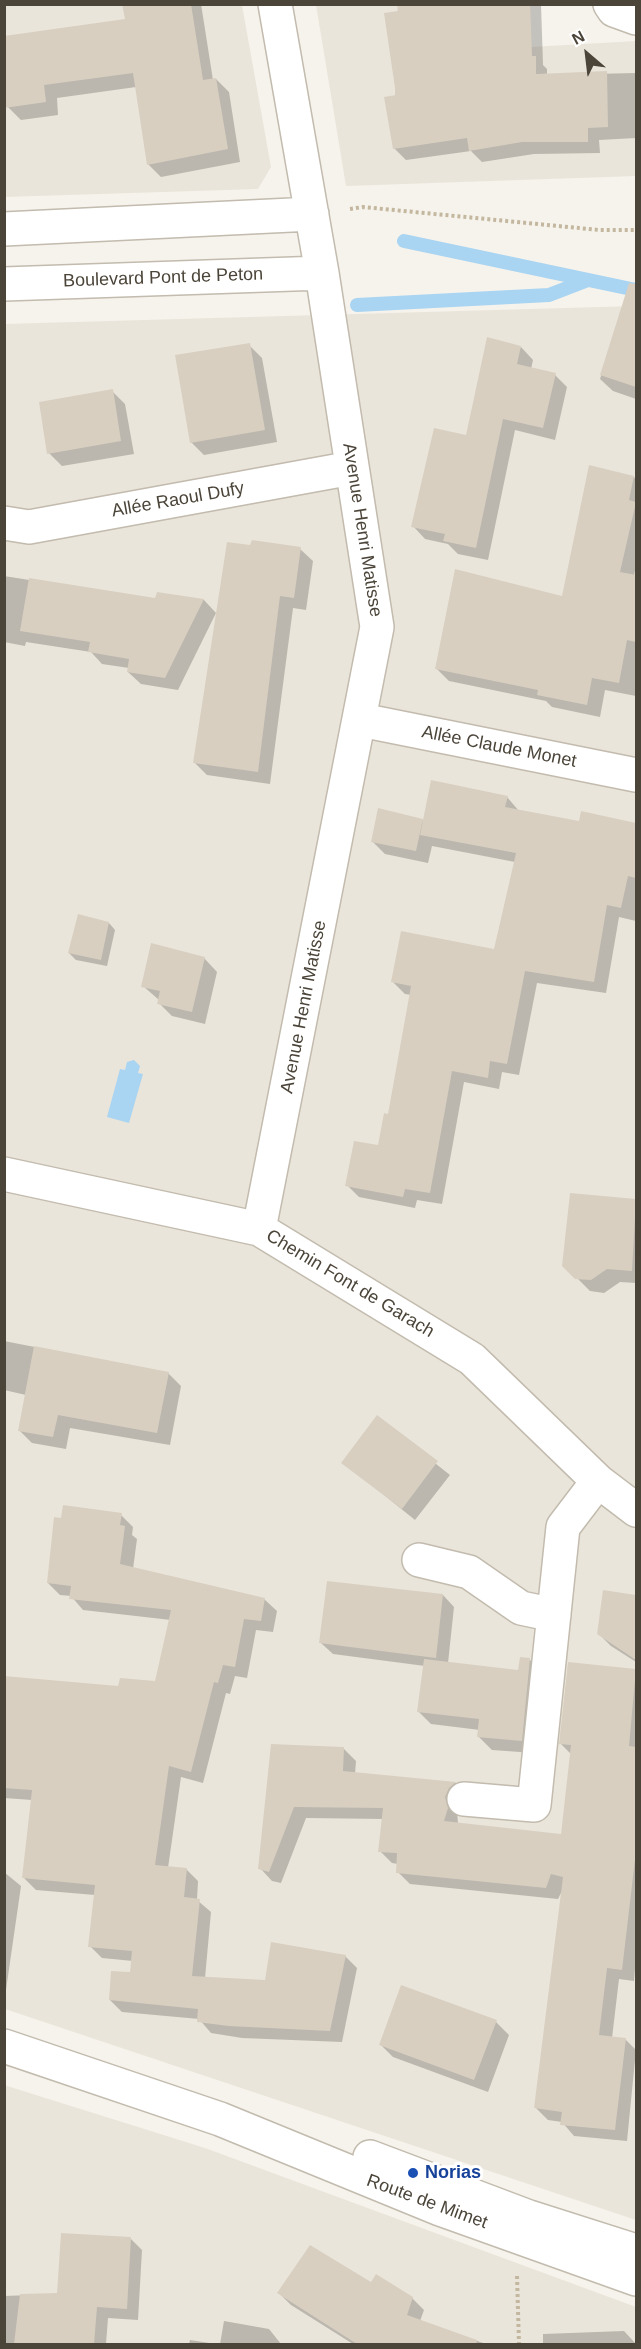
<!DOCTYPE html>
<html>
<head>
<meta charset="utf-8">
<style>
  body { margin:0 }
  #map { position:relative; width:641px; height:2349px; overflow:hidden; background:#f6f3ec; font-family:Arial,sans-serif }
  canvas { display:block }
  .frame { position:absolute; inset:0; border:6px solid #4b4439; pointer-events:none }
  .north { position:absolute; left:557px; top:24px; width:60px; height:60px; -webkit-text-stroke:4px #fff; paint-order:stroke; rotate:332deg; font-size:16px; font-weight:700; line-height:24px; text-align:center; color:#4b4439 }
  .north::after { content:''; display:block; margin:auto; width:21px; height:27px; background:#4b4439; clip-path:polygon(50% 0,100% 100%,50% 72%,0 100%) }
</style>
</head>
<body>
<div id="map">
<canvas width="641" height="2349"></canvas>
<div class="frame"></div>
<div class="north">N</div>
</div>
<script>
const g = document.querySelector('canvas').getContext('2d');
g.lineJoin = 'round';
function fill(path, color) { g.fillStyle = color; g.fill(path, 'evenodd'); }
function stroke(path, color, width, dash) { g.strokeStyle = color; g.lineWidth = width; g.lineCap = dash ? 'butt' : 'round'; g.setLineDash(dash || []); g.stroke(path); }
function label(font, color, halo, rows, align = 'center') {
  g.font = font + ' Arial,sans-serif'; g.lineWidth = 6; g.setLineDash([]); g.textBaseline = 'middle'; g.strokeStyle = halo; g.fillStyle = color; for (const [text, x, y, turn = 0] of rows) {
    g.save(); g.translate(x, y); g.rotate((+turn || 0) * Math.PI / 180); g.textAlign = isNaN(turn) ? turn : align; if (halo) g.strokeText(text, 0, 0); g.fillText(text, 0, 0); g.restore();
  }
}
const residential = new Path2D(`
  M4,5H242L271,167L258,189L5,197Z
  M316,5H512L513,48L636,41V176L346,186Z
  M636,306V2220L5,2009L4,324Z
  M4,2085L205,2148L636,2307V2344H5Z`);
const water = new Path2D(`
  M134,1060L140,1066L138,1073L143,1074L129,1123L107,1117L120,1069L125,1070L127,1062Z`);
const shadow = new Path2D(`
  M124,4H201L213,80L216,79L229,92L240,162L161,177L148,164L136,87L57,98L58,115L21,120L8,107L126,20Z
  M398,4H541L543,65L547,69V75L636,73V138L599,140L600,153L534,154L482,162L471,151L406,160L394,148Z
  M617,326L636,332V399L613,391L600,379Z
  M249,345L262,358L277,442L204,455L191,442Z
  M521,347L533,360L531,369L555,375L567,387L555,440L515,430L488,560L458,554L448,544L425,539L413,526Z
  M112,391L125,404L134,454L62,466L49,453Z
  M590,467L636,478V565L634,576L636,577V696L605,690L600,717L552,707L546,701L449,681L436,668L563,597Z
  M300,549L313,561L306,610L293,608L270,784L207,775L195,763Z
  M4,576L156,600L158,594L204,600L216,613L178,690L141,684L128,672L129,668L102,664L91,652L26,642L25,646L4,642Z
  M507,797L519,811L580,822L583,813L636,824V921L619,917L606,993L537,983L519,1075L502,1072L499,1089L464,1082L442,1204L417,1200L415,1208L359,1197L347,1185L379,1147L389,1115L411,995L405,994L393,982L495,950L515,862L432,846L428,863L385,854L372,841L422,820L424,822Z
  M109,923L115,930L107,966L76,960L69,953Z
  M204,958L217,972L205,1024L172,1016L159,1003V1000L143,986Z
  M572,1195L636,1201V1283L620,1282L604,1293L590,1291L564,1265Z
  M4,1341L168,1373L181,1386L170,1445L70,1428L66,1449L32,1443L19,1430L26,1395L4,1390Z
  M378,1418L450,1475L415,1520L343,1462Z
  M121,1515L133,1527L132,1535L137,1539L133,1569L264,1599L277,1611L273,1632L256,1630L247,1678L235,1676L230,1694L226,1693L203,1783L181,1777L168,1868L186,1869L198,1881L197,1900L211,1912L205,1978L266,1982L345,1956L357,1968L342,2042L242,2038L211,2033L199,2019L122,2012L110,2000L131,1974L133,1961L102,1958L90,1946L95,1895L36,1890L24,1878L32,1800L4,1798V1689L119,1688L156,1683L171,1620L83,1610L71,1596L60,1595L48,1583Z
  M604,1592L636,1596V1662L611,1646L599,1634Z
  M443,1595L454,1607L448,1663L519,1671L530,1660L543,1673L534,1753L492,1750L479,1737L480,1730L431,1724L418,1711L425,1666L333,1654L321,1643Z
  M569,1664L636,1670V1955L634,1981L619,1979L612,2038L626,2040L636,2050L627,2141L574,2136L562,2122L548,2120L536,2108L562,1891L558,1899L410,1884L398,1872V1864L392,1863L380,1851L384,1819L306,1818L281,1883L272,1881L260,1868L272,1746L344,1749L356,1761L355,1774L456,1783L467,1795L457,1810L458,1824L562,1836L572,1755L561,1744Z
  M4,1872L21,1886L6,1990L4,1989Z
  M496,2022L509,2035L488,2092L393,2057L380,2044Z
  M131,2239L142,2250L138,2320L108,2318L106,2344H4V2296L58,2294Z
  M372,2284L412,2298L424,2310L420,2321L486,2344H353L291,2305L279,2293Z
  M224,2321L269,2329L281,2344H220Z
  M624,2331L636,2344H543V2334Z
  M190,2340L216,2344H189Z`);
const stream = new Path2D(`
  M404,241L636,290
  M357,305L549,295L588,280`);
const building = new Path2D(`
  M122,4H191L203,80L216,78L228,149L147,165L133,73L44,85L46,102L4,108V36L125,19Z
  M397,4H530L532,56H536V74L607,71L608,127L588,128V142H522L469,151L467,138L393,149L384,97L396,95L384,13L398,11Z
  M629,283L636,284V387L600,375Z
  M487,337L521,346L517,364L556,373L543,428L503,419L476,548L443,541L445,534L411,527L434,428L466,435Z
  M250,343L265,430L190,443L175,355Z
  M113,389L121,441L47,454L39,402Z
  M589,465L634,476L629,500L636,502L620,572L636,575V642L627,640L619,683L592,678L587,705L537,695L538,690L435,669L455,569L562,596Z
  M252,540L301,547L294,598L280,596L258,772L193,763L227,542L250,545Z
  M29,578L155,598L157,592L204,599L165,678L127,672L129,659L88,652L90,642L20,631Z
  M431,780L508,796L505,807L579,821L581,811L636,823V878L628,876L621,908L607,905L594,982L525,971L507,1064L490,1061L488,1078L452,1071L430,1193L405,1189L403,1197L345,1186L354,1141L378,1145L384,1113L388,1114L411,986L391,982L401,931L494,949L516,853L420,835Z
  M378,808L423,819L416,851L371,842Z
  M78,914L109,922L101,960L68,953Z
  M151,943L205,957L192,1012L157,1004L160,991L141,987Z
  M570,1193L636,1199L632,1271L607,1269L591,1280L575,1279L562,1266Z
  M34,1346L169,1372L157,1433L58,1415L53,1437L18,1431Z
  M377,1415L438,1461L402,1509L341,1463Z
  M63,1505L122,1513L120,1525L125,1526L120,1564L265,1598L261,1621L244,1619L235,1667L223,1665L218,1683L214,1682L191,1772L169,1766L155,1865L187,1868L184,1897L200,1899L192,1976L265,1980L271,1942L346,1955L330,2031L229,2026L197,2022L198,2009L109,2000L111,1971L130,1972L132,1951L88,1947L95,1885L22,1878L32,1790L4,1788V1676L118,1686L120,1678L155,1681L171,1610L69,1599L71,1586L47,1583L54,1517L61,1518Z
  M327,1581L443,1594L436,1658L319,1643Z
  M603,1590L636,1595V1660L597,1634Z
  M520,1657L530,1658L522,1741L477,1737L479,1719L417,1712L424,1659L518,1670Z
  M568,1662L636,1669L629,1746L636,1747V1851L622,1970L607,1968L599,2035L626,2038L615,2130L560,2125L562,2112L534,2108L563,1877L551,1874L546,1888L396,1873L397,1853L378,1852L383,1808L294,1807L269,1872L258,1869L271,1744L344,1747L343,1771L456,1782L449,1788L445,1797L448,1808L444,1821L561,1834L571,1745L559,1744Z
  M401,1985L497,2020L474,2080L379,2045Z
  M61,2233L131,2237L127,2309L97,2307L94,2344H14L20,2294L57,2293Z
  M310,2245L371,2282L376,2274L413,2297L407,2315L477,2340L476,2344H357L277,2293Z`);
const path = new Path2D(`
  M350,209L363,207L599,230H636
  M517,2276L519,2344`);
const minor = new Path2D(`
  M610,4L614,10L636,18
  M4,229L312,214
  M4,284L322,273
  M4,523L29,527L352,468
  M361,720L636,775
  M4,1174L259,1229L472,1359L598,1481L636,1510
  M259,1229L377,627L322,273L275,4
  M419,1560L469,1572L521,1608L554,1615
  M464,1799L534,1805L563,1527L598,1481`);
const tertiary = new Path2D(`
  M4,2046L220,2119L440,2209L636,2279
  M370,2157L529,2217L636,2251`);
const markers = [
  [413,2173,6,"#1a4fb4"]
];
const streetNames = [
  ["Boulevard Pont de Peton",163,278,-2],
  ["Allée Raoul Dufy",178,500,-10],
  ["Avenue Henri Matisse",362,530,81],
  ["Allée Claude Monet",499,747,11],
  ["Avenue Henri Matisse",304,1007,-79],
  ["Chemin Font de Garach",350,1284,31],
  ["Route de Mimet",427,2202,20]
];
const transitNames = [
  ["Norias",425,2173]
];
fill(residential, '#eae5da');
fill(water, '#a9d4f2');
fill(shadow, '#0003');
stroke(stream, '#a9d4f2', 14);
fill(building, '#d8cfc1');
stroke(minor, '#c2bbae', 36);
stroke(tertiary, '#c2bbae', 36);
stroke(path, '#c4b79f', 4, [3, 3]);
stroke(minor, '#fff', 33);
stroke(tertiary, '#fff', 33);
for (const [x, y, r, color] of markers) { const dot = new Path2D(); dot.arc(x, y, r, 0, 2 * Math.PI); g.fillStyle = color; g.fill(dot); stroke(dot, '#fff', 2); }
label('18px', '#4b4439', '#fff', streetNames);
label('bold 18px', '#164399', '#fff', transitNames, 'left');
</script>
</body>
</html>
